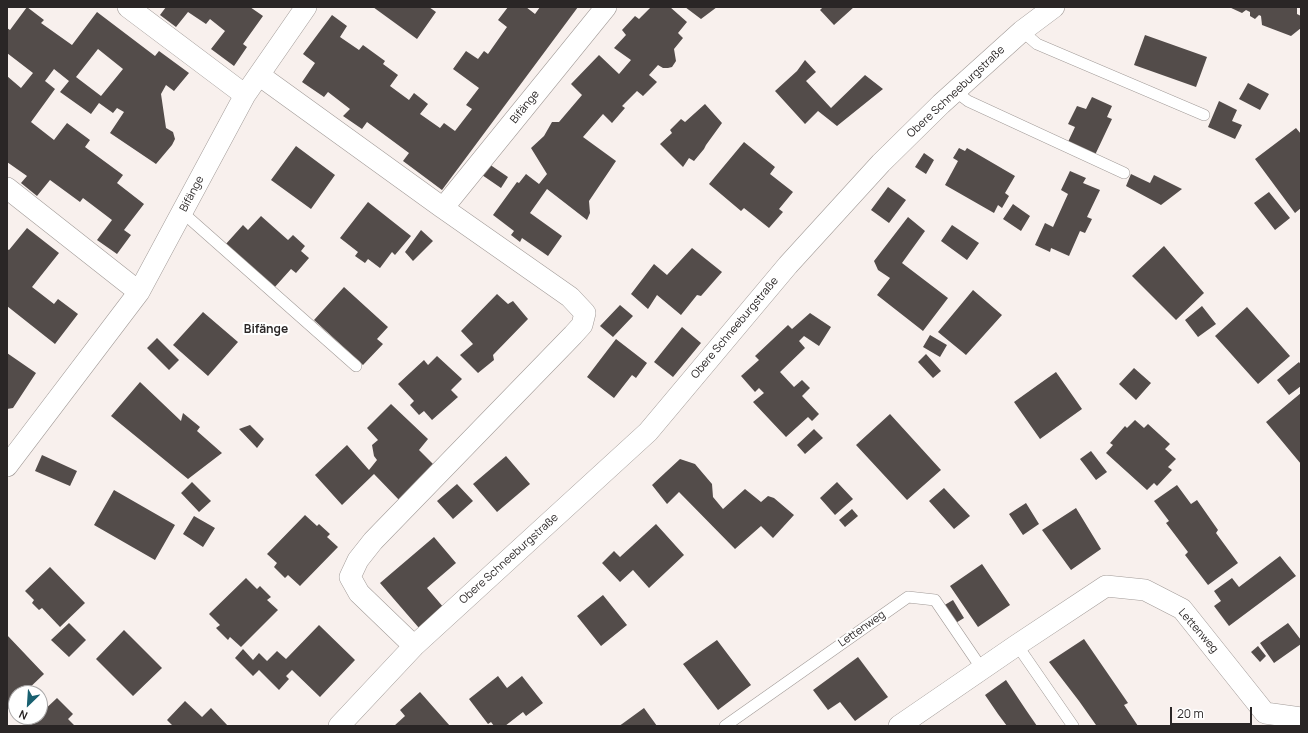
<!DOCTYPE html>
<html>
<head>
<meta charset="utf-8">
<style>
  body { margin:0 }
  #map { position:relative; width:1308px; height:733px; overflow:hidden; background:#f8f0ed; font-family:Manrope,sans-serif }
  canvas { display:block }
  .frame { position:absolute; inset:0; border:8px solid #2a2626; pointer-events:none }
  .north { position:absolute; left:8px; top:685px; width:40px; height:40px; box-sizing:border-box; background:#fff; border:1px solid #aaa8a8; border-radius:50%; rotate:205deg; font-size:11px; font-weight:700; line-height:16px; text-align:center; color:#2a2626 }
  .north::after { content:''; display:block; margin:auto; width:14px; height:18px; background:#196070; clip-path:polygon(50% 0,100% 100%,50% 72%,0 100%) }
  .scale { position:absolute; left:1170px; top:707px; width:82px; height:18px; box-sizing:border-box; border:2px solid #2a2626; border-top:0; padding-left:5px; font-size:12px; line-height:14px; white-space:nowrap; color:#2a2626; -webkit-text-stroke:3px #fff; paint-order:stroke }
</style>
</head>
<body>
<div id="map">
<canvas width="1308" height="733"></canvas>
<div class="frame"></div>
<div class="north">N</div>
<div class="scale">20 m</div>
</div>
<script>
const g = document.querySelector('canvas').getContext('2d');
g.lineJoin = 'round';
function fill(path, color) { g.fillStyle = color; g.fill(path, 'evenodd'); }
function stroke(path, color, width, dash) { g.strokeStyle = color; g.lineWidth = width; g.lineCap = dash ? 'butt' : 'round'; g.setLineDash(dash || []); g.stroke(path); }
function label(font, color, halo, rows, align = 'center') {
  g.font = font + ' Manrope,sans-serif'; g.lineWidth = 4; g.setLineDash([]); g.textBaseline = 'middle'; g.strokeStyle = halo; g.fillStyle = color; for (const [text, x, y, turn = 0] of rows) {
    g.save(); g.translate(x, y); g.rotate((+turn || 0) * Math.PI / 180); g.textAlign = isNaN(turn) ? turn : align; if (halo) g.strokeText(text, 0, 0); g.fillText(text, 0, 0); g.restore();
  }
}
const building = new Path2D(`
  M27,7L44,20L41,23L72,45L97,12L155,56L159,51L189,73L174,91L166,85L161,94L166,128L173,132L175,139L172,145L156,164L110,133L124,112L117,108L113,113L99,103L91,114L60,92L69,81L54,69L45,81L55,89L31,122L54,140L67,123L90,140L85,147L123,175L117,183L144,204L124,230L131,235L117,254L97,240L112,220L83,198L80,202L50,180L37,196L21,183L27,176L7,162V76L21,88L33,73L7,53V28L10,30ZM98,49L123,69L101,96L76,77Z
  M166,7H250L263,16L243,44L247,47L234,66L211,49L225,31L210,19L206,24L188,12L176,27L160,15Z
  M373,7H429L436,12L417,39Z
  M508,7H526L535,14L540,7H578L442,190L403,161L409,153L367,122L362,129L343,116L350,109L328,92L324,97L302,82L315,63L303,54L332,15L347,26L340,37L359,50L363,45L385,61L383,64L398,75L390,86L409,100L414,93L428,104L420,114L440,128L444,123L455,131L472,109L466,105L479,88L453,69L466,51L478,59L484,51L488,54L507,27L498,20Z
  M651,7H670L687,22L678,33L683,38L674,49L676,61L672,67L668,68H663L658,65L649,75L657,82L643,96L637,91L622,106L625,108L612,123L603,114L583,137L616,161L589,201L590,213L587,220L547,189L530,213L562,236L548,256L522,238L520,242L511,235L514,231L493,215L517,182L519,183L526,174L539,184L547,174L531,148L544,136L552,122H559L582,95L571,84L599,55L619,74L631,60L614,48L626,35L622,30L635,16L639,19Z
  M685,7H717L701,19Z
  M823,7H854L834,25L820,10Z
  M1229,7H1297V14L1301,16V28L1291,36L1262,25L1261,16L1259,15L1255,19L1250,16V12L1246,10L1242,13Z
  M1145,35L1207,57L1196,87L1134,65Z
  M805,60L816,72L806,81L831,108L865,75L883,89L837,126L818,111L805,124L775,91L797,71Z
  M1248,83L1269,94L1260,110L1239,99Z
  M1092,97L1112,106L1107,117L1112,119L1095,155L1068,142L1075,127L1068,124L1077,106L1086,109Z
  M1219,101L1237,110L1232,121L1242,125L1235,139L1208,127Z
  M705,104L722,123L706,145L704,149L694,161L689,158L683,167L660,144L672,133L670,130L681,119L685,122Z
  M1296,128L1301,134V208L1295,213L1255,159Z
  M744,142L775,167L770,174L793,192L779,209L783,212L769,228L744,208L741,211L709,184Z
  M296,146L335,175L311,209L271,180Z
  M959,148L965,151L967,148L1015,176L1005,193L1009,196L1002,208L998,205L994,213L945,185L958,161L953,158Z
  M924,153L934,160L926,174L915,167Z
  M489,164L508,177L501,188L482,175Z
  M1070,171L1086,178L1083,183L1100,190L1087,217L1092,219L1085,233L1080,231L1069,256L1051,248L1050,252L1035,245L1045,223L1053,227L1068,194L1061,190Z
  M1131,174L1150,183L1154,175L1182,189L1161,205L1126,186Z
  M888,187L906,200L889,223L871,210Z
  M1269,192L1290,218L1275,230L1254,203Z
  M368,202L411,236L395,255L392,252L380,268L368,259L365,263L355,256L358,252L340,238Z
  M1013,204L1030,216L1021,231L1003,219Z
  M261,216L288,240L293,235L305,246L301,251L309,258L296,273L291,269L274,288L225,245L243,225L248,230Z
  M908,217L925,231L902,263L948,298L923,331L877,295L890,278L878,270L874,261Z
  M952,225L979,243L967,260L941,241Z
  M27,228L59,253L32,287L54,304L58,299L78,314L55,344L7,306V249L9,250Z
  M421,230L433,241L413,261L405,252Z
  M1164,246L1204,293L1176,320L1132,276Z
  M692,248L722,272L701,296L697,295L681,315L657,295L648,309L631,294L654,264L667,275Z
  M344,287L388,327L377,339L383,344L363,365L314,320Z
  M973,290L1002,315L966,355L938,332Z
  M497,294L508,304L513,301L528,319L493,355L494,360L478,373L460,355L473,344L461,331Z
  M620,305L633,316L613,337L600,326Z
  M1202,306L1216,324L1198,337L1185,320Z
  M1247,307L1290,356L1258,384L1215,336Z
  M203,312L238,342L208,376L173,345Z
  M810,313L831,327L819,346L804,336L799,341L805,348L780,372L794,387L802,380L810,388L802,396L819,414L812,421L808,417L786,437L753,402L764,393L759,388L755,392L741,376L759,360L755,356L788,325L792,329Z
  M682,327L701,343L673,377L654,362Z
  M930,335L947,345L940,357L923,347Z
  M157,338L179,360L169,370L147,348Z
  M616,339L647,363L636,378L632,375L614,398L587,377Z
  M7,353L36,373L13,408L7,409Z
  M926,354L941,371L933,378L918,362Z
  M437,356L462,379L451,390L458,397L432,420L424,411L419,415L410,405L414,401L398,384L424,360L428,365Z
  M1299,362L1301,365V386L1289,395L1277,380Z
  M1134,368L1151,383L1136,400L1119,384Z
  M1056,372L1082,409L1040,439L1014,402Z
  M140,382L181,421L183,413L200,427L197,431L222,453L188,479L111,416Z
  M1301,393V464L1266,422Z
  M391,404L428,439L419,450L436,467L401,502L374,474L342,505L315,475L347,445L369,470L377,460L374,456L372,445L378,440L367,428Z
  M890,414L941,470L907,500L856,445Z
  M1135,420L1144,428L1148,424L1170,444L1165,449L1176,459L1168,467L1172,470L1157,486L1154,483L1147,490L1106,453L1113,445L1110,443L1125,426L1127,428Z
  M250,425L264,439L257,448L239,429Z
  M814,429L823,438L805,454L797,445Z
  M1091,451L1107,472L1096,480L1080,459Z
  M42,455L77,471L70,486L35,471Z
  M506,456L530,484L497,512L473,484Z
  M680,459L695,464L712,484L713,497L723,509L745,489L761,502L768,496L774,498L794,515L773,538L761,526L735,549L679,492L667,504L652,485Z
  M192,482L211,501L199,512L181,493Z
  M837,482L853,499L835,515L820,498Z
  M457,484L473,501L453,519L437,501Z
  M1177,485L1191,504L1197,500L1218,530L1216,533L1238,563L1208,585L1185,555L1188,552L1166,523L1169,521L1154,501Z
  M944,488L970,516L954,529L929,501Z
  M114,490L175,525L155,560L94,525Z
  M1026,503L1039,524L1023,535L1009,514Z
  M1076,508L1101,549L1071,570L1042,530Z
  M852,509L858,516L845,527L839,520Z
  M305,515L317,526L319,524L330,534L327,537L338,547L300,586L288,575L285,578L274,567L277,563L267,554Z
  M194,516L215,528L203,547L183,534Z
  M656,524L684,555L649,588L633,570L620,582L602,563L614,551L620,557Z
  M434,537L456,563L427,588L444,608L419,628L380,583Z
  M1280,556L1296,576L1229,626L1214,606L1221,601L1214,591L1232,578L1239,587Z
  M982,564L1010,605L978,627L950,586Z
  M50,567L85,603L60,627L42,608L39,610L32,603L34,600L25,591Z
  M246,578L257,589L260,586L271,597L267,600L278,610L241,647L230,637L228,640L216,628L220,625L209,614Z
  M603,595L627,625L601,646L577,616Z
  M953,600L964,618L954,624L943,606Z
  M69,623L86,640L69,657L51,640Z
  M1288,623L1301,640V644L1274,663L1260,643Z
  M319,625L355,660L320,697L292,670L286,676L289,679L279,690L259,670L253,676L235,658L243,649L253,660L259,653L267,661L277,651L286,659Z
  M124,630L162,668L133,696L96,659Z
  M7,635L44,674L24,693H16V701L7,710Z
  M1084,639L1128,703L1124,705L1138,726H1094L1096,725L1079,701L1049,662Z
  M717,640L751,685L718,710L683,664Z
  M1258,646L1266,656L1260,662L1251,652Z
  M858,657L888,697L855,721L840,702L828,710L813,690Z
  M498,676L507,688L522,676L543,703L526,716L523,712L505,726H494L491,722L488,724L469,699Z
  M1006,680L1026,710L1037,726H1007L998,714L985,695Z
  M420,692L450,726H394L405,716L400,710Z
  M57,698L73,714L68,719L75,726H27L37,717H40V714Z
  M185,701L202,717L211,708L228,726H173L167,720Z
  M644,708L657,726H619L622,724Z`);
const lane = new Path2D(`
  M1022,31L1037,44L1204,115
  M955,91L968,101L1124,173
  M182,212L356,366
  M1017,645L1073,726
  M725,726L908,597L935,600L982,669`);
const street = new Path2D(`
  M128,7L245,95
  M259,75L443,208L606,7
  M7,188L139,292
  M7,466L139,292L245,95L306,7
  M414,646L359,593L350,577L358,560L373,541L573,335L582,325L585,313L570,297L443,208
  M339,726L414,646L648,432L788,265L881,163L941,104L1022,31L1054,7
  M899,726L1017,645L1106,586L1145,590L1182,609L1265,713L1301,718`);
const streetNames = [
  ["Obere Schneeburgstraße",956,92,-43],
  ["Bifänge",525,107,-51],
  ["Bifänge",192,194,-62],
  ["Obere Schneeburgstraße",735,328,-50],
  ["Obere Schneeburgstraße",509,559,-42],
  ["Lettenweg",862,629,-35],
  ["Lettenweg",1198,631,49]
];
const neighbourhoodNames = [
  ["Bifänge",266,330]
];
fill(building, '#534c4a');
stroke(lane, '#a19a97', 12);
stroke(street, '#a19a97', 22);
stroke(lane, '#fff', 11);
stroke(street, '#fff', 21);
label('11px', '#2a2626', '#fff', streetNames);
label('bold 12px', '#2a2626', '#fff', neighbourhoodNames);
</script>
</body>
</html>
